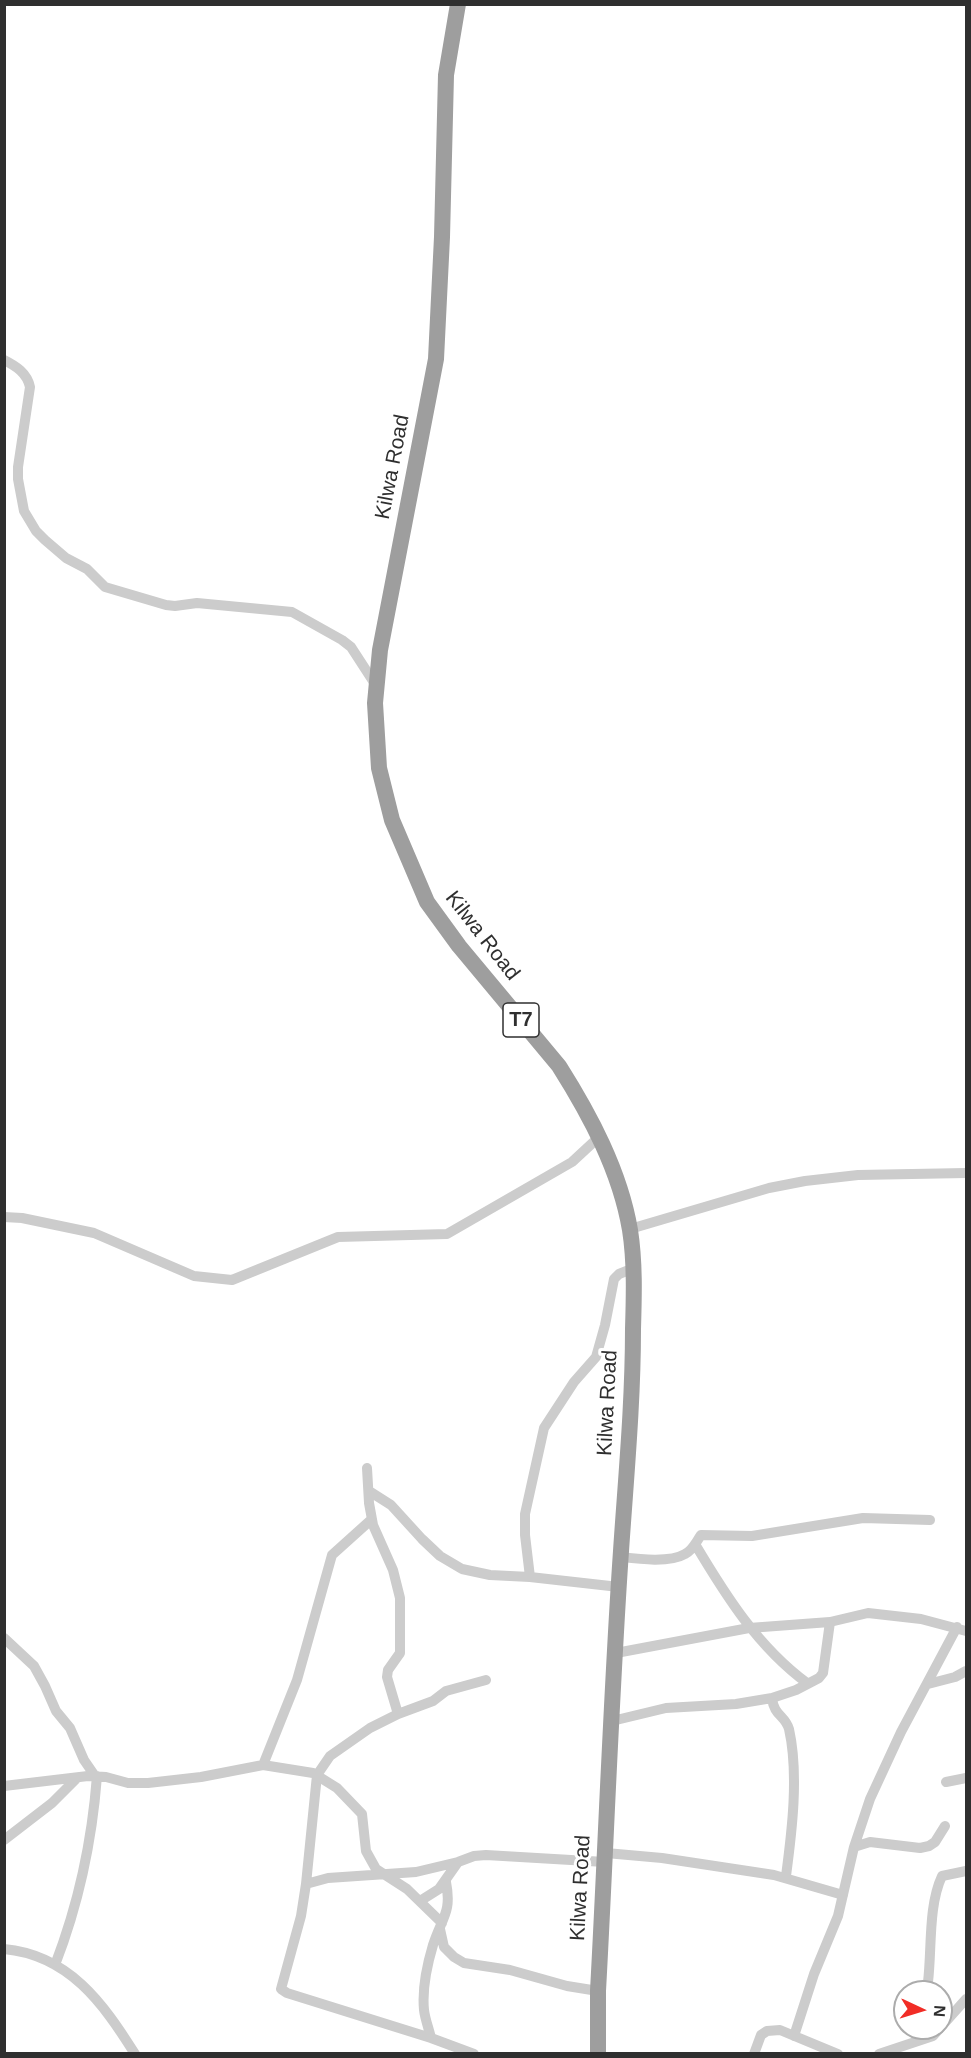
<!DOCTYPE html>
<html>
<head>
<meta charset="utf-8">
<style>
  body { margin:0 }
  #map { position:relative; width:971px; height:2058px; overflow:hidden; background:#fff; font-family:Helvetica,sans-serif }
  canvas { display:block }
  .frame { position:absolute; inset:0; border:6px solid #2f2f2f; pointer-events:none }
  .north { position:absolute; left:893px; top:1980px; width:60px; height:60px; box-sizing:border-box; background:#fff; border:2px solid #acacac; border-radius:50%; rotate:94deg; font-size:16px; font-weight:700; line-height:24px; text-align:center; color:#2f2f2f }
  .north::after { content:''; display:block; margin:auto; width:21px; height:27px; background:#f12d26; clip-path:polygon(50% 0,100% 100%,50% 72%,0 100%) }
</style>
</head>
<body>
<div id="map">
<canvas width="971" height="2058"></canvas>
<div class="frame"></div>
<div class="north">N</div>
</div>
<script>
const g = document.querySelector('canvas').getContext('2d');
g.lineJoin = 'round';
function stroke(path, color, width, dash) { g.strokeStyle = color; g.lineWidth = width; g.lineCap = dash ? 'butt' : 'round'; g.setLineDash(dash || []); g.stroke(path); }
function label(font, color, halo, rows, align = 'center') {
  g.font = font + ' Helvetica,sans-serif'; g.lineWidth = 6; g.setLineDash([]); g.textBaseline = 'middle'; g.strokeStyle = halo; g.fillStyle = color; for (const [text, x, y, turn = 0] of rows) {
    g.save(); g.translate(x, y); g.rotate((+turn || 0) * Math.PI / 180); g.textAlign = isNaN(turn) ? turn : align; if (halo) g.strokeText(text, 0, 0); g.fillText(text, 0, 0); g.restore();
  }
}
const minor = new Path2D(`
  M4,360C16,366 27,373 30,387L18,467V479L24,511L36,531L45,540L66,558L87,569L105,587L166,605L175,606L197,603L292,612L342,640L351,647L375,684
  M4,1217L22,1218L94,1233L194,1276L232,1280L338,1237L447,1234L572,1162L599,1137
  M630,1229L769,1188L805,1181L858,1175L966,1173
  M367,1468L369,1503L373,1525L393,1570L400,1598V1653L388,1670L387,1677L398,1714
  M369,1491L391,1505L422,1539L440,1556L462,1569L490,1575L530,1577L619,1587
  M695,1544C726,1596 758,1647 807,1683
  M621,1557C638,1559 670,1563 685,1554C693,1550 696,1542 701,1535L752,1536L863,1518L930,1520
  M530,1577L525,1535V1514L544,1428L574,1382L596,1357L605,1325L614,1279L619,1274L634,1268
  M4,1638L34,1666L45,1686L56,1711L70,1728L84,1760L95,1776
  M616,1653L749,1628L830,1622L868,1613L921,1619L966,1631
  M928,1684L955,1677L966,1671
  M772,1698C774,1716 785,1715 789,1729C799,1774 792,1831 786,1876
  M612,1721L666,1708L736,1704L772,1698L796,1690L819,1678L823,1673L830,1622
  M263,1765L297,1680L332,1555L372,1519
  M946,1782L966,1778
  M4,1786L88,1776L106,1777L128,1783H148L201,1777L263,1765L313,1773L337,1788L362,1814L366,1851L376,1869L407,1889L442,1923
  M4,1840L52,1803L77,1778
  M854,1847L870,1842L920,1848L929,1846L935,1842L945,1826
  M606,1853L662,1858L774,1875L843,1895
  M306,1884L328,1878L416,1872L458,1862L474,1856L486,1855L605,1862
  M420,1901L439,1889L458,1862
  M440,1929L444,1947L454,1957L464,1963L510,1970L567,1986L598,1991
  M4,1949C69,1955 103,2003 135,2054
  M55,1965C79,1903 92,1842 97,1776
  M928,1982C932,1949 928,1906 942,1876L966,1871
  M794,2036L814,1974L838,1916L854,1847L870,1799L901,1732L957,1627
  M431,2038C429,2029 425,2019 424,2010C422,1989 427,1965 433,1945C442,1917 452,1913 446,1882
  M474,2054L431,2038L287,1993L281,1989L301,1916L306,1884L317,1775L330,1756L370,1728L398,1714L433,1701L446,1691L486,1680
  M754,2054L761,2035L767,2031L780,2030L838,2054
  M879,2054L933,2036L966,1999`);
const trunk = new Path2D(`
  M458,4L446,75L442,237L436,359L380,650L375,703L379,768L392,820L427,902L459,946L559,1066C590,1115 620,1171 630,1230C635,1262 634,1296 633,1329C633,1403 626,1477 621,1551C611,1697 606,1844 598,1991V2054`);
const shields = [
  [521,1020,36]
];
const shieldNames = [
  ["T7",521,1020]
];
const streetNames = [
  ["Kilwa Road",393,467,-79],
  ["Kilwa Road",482,936,52],
  ["Kilwa Road",608,1403,-87],
  ["Kilwa Road",581,1888,-87]
];
stroke(minor, '#ccc', 10);
stroke(trunk, '#9e9e9e', 16);
for (const [x, y, w] of shields) { const box = new Path2D(); box.roundRect(x - w / 2, y - 17, w, 34, 4.5); g.fillStyle = '#fff'; g.fill(box); stroke(box, '#2f2f2f', 1.5); }
label('bold 20px', '#2f2f2f', null, shieldNames);
label('21px', '#2f2f2f', '#fff', streetNames);
</script>
</body>
</html>
